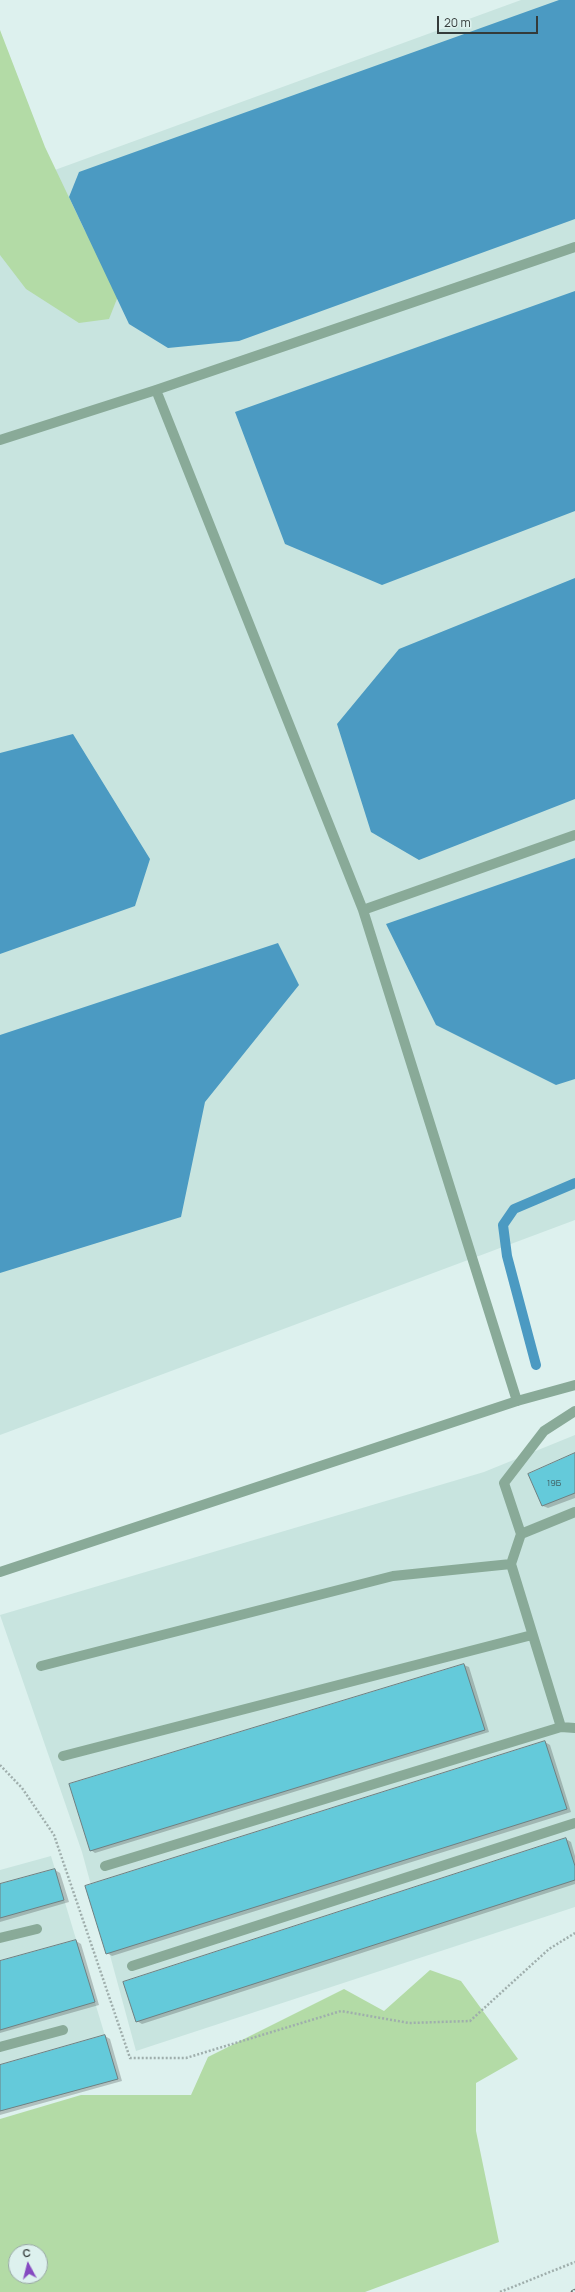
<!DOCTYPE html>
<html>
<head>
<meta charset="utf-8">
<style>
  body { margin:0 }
  #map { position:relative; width:575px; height:2292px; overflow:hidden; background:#ddf1ee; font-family:Manrope,sans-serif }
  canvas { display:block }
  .north { position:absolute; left:8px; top:2244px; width:40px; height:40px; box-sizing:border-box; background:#ddf1ee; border:1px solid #99a8a6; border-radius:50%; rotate:353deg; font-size:11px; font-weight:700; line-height:16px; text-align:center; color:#343b3a }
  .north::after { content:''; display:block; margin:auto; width:14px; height:18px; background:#854ac1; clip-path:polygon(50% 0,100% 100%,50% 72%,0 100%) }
  .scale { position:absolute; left:437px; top:16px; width:101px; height:18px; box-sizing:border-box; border:2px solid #343b3a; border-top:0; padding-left:5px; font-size:12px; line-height:14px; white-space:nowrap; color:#343b3a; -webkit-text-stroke:3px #ddf1ee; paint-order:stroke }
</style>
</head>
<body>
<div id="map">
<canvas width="575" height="2292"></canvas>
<div class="north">С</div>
<div class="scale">20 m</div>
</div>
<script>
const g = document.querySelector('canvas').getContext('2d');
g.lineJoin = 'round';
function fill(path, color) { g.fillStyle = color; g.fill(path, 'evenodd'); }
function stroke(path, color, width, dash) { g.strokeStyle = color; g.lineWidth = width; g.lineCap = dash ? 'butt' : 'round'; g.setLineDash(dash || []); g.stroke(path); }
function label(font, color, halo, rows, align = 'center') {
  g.font = font + ' Manrope,sans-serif'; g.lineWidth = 3; g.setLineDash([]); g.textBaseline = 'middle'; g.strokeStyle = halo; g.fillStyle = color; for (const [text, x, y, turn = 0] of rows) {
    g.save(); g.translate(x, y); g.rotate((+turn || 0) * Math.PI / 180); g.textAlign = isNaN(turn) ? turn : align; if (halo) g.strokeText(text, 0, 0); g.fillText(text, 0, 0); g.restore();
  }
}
const built = new Path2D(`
  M521,0H575V1220L0,1435V190Z
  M575,1435V1907L136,2051L82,1852L0,1615L484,1472Z
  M51,1856L118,2079L0,2111V1870Z`);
const green = new Path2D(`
  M0,30L45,147L85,231L126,276L109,319L79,323L26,289L0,255Z
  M430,1970L461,1981L518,2059L476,2083V2131L499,2242L365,2292H0V2119L81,2095H191L208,2057L344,1989L384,2011ZM16,2252H40V2276H16Z`);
const water = new Path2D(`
  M559,0H575V219L239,341L168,348L129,324L69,197L79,172Z
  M575,291V511L382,585L285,544L235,412Z
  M575,578V799L419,860L371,832L337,724L399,649Z
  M73,734L150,859L135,906L0,954V753Z
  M575,858V1079L556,1085L436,1025L386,924Z
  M278,943L299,985L205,1102L181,1217L0,1273V1035Z`);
const shadow = new Path2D(`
  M575,1454V1498L548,1508L543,1506Z
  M464,1665L469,1667L489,1732L95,1853L91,1850L71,1785Z
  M545,1742L550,1745L571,1812L112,1956L107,1953Z
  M566,1839L571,1842L575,1856V1884L142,2024L137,2021Z
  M55,1870L60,1873L69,1902L0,1922V1885Z
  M76,1941L81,1944L99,2005L0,2033V1962Z
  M105,2036L110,2039L122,2081L0,2115V2066Z`);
const stream = new Path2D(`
  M536,1365L507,1256L503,1225L514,1209L575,1183`);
const building = new Path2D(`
  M575,1453V1493L542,1506L528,1474Z
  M464,1664L485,1730L90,1851L69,1784Z
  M545,1741L567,1809L106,1954L85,1886Z
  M566,1838L575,1866V1880L136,2022L123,1982Z
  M55,1869L64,1900L0,1918V1884Z
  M76,1940L95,2002L0,2030V1961Z
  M105,2035L118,2079L0,2111V2065Z`);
const path = new Path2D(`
  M0,1765L22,1788L54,1835L130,2058H186L341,2011L409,2023L470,2021L549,1949L575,1933
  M500,2292L575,2262`);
const lane = new Path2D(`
  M156,390L363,910L517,1401
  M0,440L156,390L575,247
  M363,910L575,835
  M575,1411L544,1431L504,1483L521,1534L511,1564L561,1727L575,1728
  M521,1534L575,1512
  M41,1666L393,1576L511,1564
  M63,1756L532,1635
  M105,1866L561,1727
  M0,1938L37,1929
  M132,1966L575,1823
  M0,2047L63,2030`);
const street = new Path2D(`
  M0,1572L517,1401L575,1385`);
const rail = new Path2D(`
  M573,2292L575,2291`);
const numberNames = [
  ["19Б",554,1483]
];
fill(built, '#c8e4df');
fill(green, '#b3dba6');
fill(water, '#4b9ac2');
fill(shadow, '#0003');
stroke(stream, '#4b9ac2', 10);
fill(building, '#64cada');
stroke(building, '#6e8082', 1);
stroke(path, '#9faeac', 2.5, [2, 2]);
stroke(lane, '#89aa98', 10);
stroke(street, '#89aa98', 10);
stroke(rail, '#667170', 4.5);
stroke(rail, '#ddf1ee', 3, [9]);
label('9px', '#405f62', null, numberNames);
</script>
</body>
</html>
